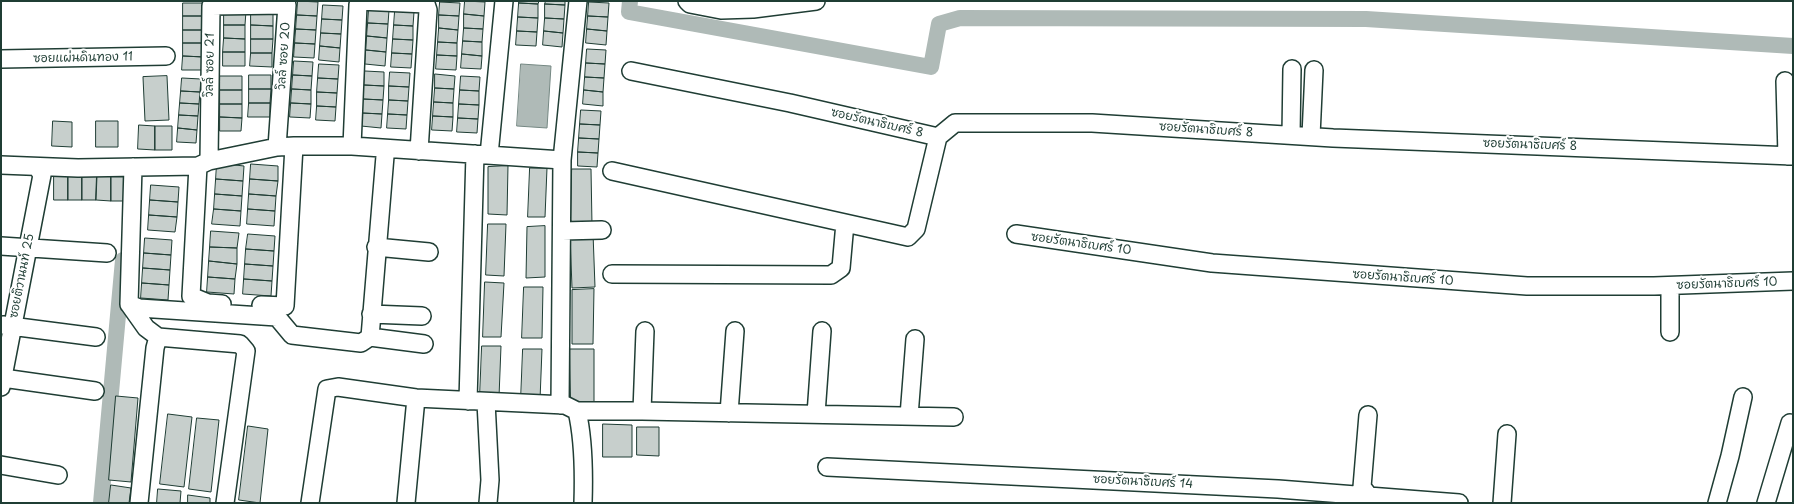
<!DOCTYPE html>
<html>
<head>
<meta charset="utf-8">
<style>
  body { margin:0 }
  #map { position:relative; width:1794px; height:504px; overflow:hidden; background:#fff; font-family:"Playpen Sans",sans-serif }
  canvas { display:block }
  .frame { position:absolute; inset:0; border:2px solid #1f3d34; pointer-events:none }
</style>
</head>
<body>
<div id="map">
<canvas width="1794" height="504"></canvas>
<div class="frame"></div>
</div>
<script>
const g = document.querySelector('canvas').getContext('2d');
g.lineJoin = 'round';
function fill(path, color) { g.fillStyle = color; g.fill(path, 'evenodd'); }
function stroke(path, color, width, dash) { g.strokeStyle = color; g.lineWidth = width; g.lineCap = dash ? 'butt' : 'round'; g.setLineDash(dash || []); g.stroke(path); }
function label(font, color, halo, rows, align = 'center') {
  g.font = font + ' "Playpen Sans","Playpen Sans Thai",sans-serif'; g.lineWidth = 4; g.setLineDash([]); g.textBaseline = 'middle'; g.strokeStyle = halo; g.fillStyle = color; for (const [text, x, y, turn = 0] of rows) {
    g.save(); g.translate(x, y); g.rotate((+turn || 0) * Math.PI / 180); g.textAlign = isNaN(turn) ? turn : align; if (halo) g.strokeText(text, 0, 0); g.fillText(text, 0, 0); g.restore();
  }
}
const water = new Path2D(`
  M521,64L551,66L547,128L517,126Z`);
const canal = new Path2D(`
  M630,1L629,12L931,67L939,24L960,18L1366,19L1793,46
  M101,503L123,260`);
const building = new Path2D(`
  M298,1L318,2L317,16L297,15Z
  M465,1L485,2L484,16L464,14Z
  M519,1H539L538,4L519,3Z
  M546,1H565V5L545,4Z
  M440,2L460,3L459,16L439,15Z
  M589,2L609,3L608,17L588,16Z
  M183,3H204V16H183Z
  M519,3L538,4V18L518,17Z
  M545,4L565,5L564,19L545,18Z
  M323,5L343,6L342,20L322,19Z
  M369,9L389,10L388,24L368,23Z
  M224,11H246L245,25H224Z
  M251,11L273,12V26L251,25Z
  M395,11L414,12L413,26L394,25Z
  M464,14L484,16L483,29L464,28Z
  M297,15L317,16L316,30L296,29Z
  M439,15L459,16L458,30L439,28Z
  M183,16H204V30H183Z
  M588,16L608,17L607,31L587,29Z
  M518,17L538,18L537,32L517,31Z
  M545,18L564,19L563,33L544,31Z
  M322,19L342,20L341,34L321,33Z
  M368,23L388,24L387,38L367,36Z
  M224,25H245V39L224,38Z
  M251,25L273,26V39H251Z
  M394,25L413,26V40L393,39Z
  M439,28L458,30L457,43L438,42Z
  M464,28L483,29L482,42L463,41Z
  M296,29L316,30L315,44L295,43Z
  M587,29L607,31L606,45L586,43Z
  M183,30H204V43H183Z
  M517,31L537,32L536,46L516,45Z
  M544,31L563,33L562,47L543,45Z
  M321,33L341,34L340,48L320,46Z
  M367,36L387,38L386,52L366,50Z
  M224,38L245,39V52H223Z
  M251,39H273L272,53H251Z
  M393,39L413,40L412,54L392,53Z
  M463,41L482,42V56L462,54Z
  M438,42L457,43V56L437,55Z
  M183,43H204V57L183,56Z
  M295,43L315,44L314,58L294,57Z
  M320,46L340,48L339,62L319,60Z
  M587,49L606,50L605,64L586,63Z
  M366,50L386,52L385,66L365,64Z
  M223,52H245V66H223Z
  M251,53H272V67L250,66Z
  M392,53L412,54L411,68L391,67Z
  M462,54L482,56L481,69L461,68Z
  M437,55L457,56L456,70L436,69Z
  M183,56L204,57L203,70H182Z
  M294,61L313,62L312,76L293,75Z
  M586,63L605,64L604,78L585,77Z
  M319,64L339,65L338,79L318,78Z
  M365,71L384,72V86L364,85Z
  M390,72L410,73L409,87L389,86Z
  M435,74L455,76L454,89L435,88Z
  M249,75H271V89H249Z
  M293,75L312,76L311,90L292,89Z
  M167,76L169,120L145,121L143,77Z
  M220,76H242V90H220Z
  M461,76L480,77L479,91L460,90Z
  M585,77L604,78L603,92L584,90Z
  M182,78L201,79L200,92L181,91Z
  M318,78L338,79L337,93L317,92Z
  M364,85L384,86L383,100L363,99Z
  M389,86L409,87L408,101L389,100Z
  M435,88L454,89L453,103L434,102Z
  M249,89H271L270,103H249Z
  M292,89L311,90V104L291,103Z
  M220,90H242V104H220Z
  M460,90L479,91V105L459,104Z
  M584,90L603,92V106L583,104Z
  M181,91L200,92L199,104L180,103Z
  M317,92L337,93L336,107L317,106Z
  M363,99L383,100L382,114L362,113Z
  M389,100L408,101L407,115L388,114Z
  M434,102L453,103V117L433,116Z
  M180,103L199,104L198,116L179,115Z
  M249,103H270V117H248Z
  M291,103L311,104L310,118L290,117Z
  M220,104H242V118L220,117Z
  M459,104L479,105L478,119L458,118Z
  M317,106L336,107L335,121L316,120Z
  M581,110L601,111L600,125L580,124Z
  M362,113L382,114L381,128L361,126Z
  M388,114L407,115L406,129L387,128Z
  M179,115L198,116L197,130L178,128Z
  M433,116L453,117L452,131L432,130Z
  M220,117L242,118L241,131H220Z
  M458,118L478,119L477,133L457,132Z
  M53,121L72,122V147L52,146Z
  M96,121H118V147H96Z
  M580,124L600,125L599,139L579,138Z
  M139,125L155,126V150L138,149Z
  M155,126H172V150H155Z
  M178,128L197,130L196,143L177,142Z
  M579,138L599,139L598,153L578,152Z
  M578,152L598,153L597,167L578,166Z
  M217,163L244,166L243,181L216,179Z
  M251,164L278,166V181L250,179Z
  M508,166L507,215L488,214V167Z
  M530,168H547L545,217H528Z
  M572,169H591L592,225H571Z
  M54,174H68V200H54Z
  M68,174L82,175V200H68Z
  M82,175H97L96,200H82Z
  M97,175H111V201L96,200Z
  M111,175H125V201H111Z
  M216,179L243,181L242,196L215,194Z
  M250,179L278,181L276,196L249,194Z
  M151,185L179,187L178,202L150,200Z
  M215,194L242,196L241,211L214,209Z
  M249,194L276,196L275,211L248,209Z
  M150,200L178,202L177,217L149,215Z
  M214,209L241,211L240,226L212,224Z
  M248,209L275,211L274,226L247,224Z
  M149,215L177,217L175,232L148,230Z
  M488,224H506L504,276L486,275Z
  M545,226V277L526,278L527,227Z
  M211,231L239,233L237,248L210,247Z
  M593,233L595,287L572,288L570,234Z
  M248,234L275,236L274,251L246,249Z
  M145,238L172,240L171,255L144,253Z
  M210,247L237,248V264L209,261Z
  M246,249L274,251L273,266L245,264Z
  M144,253L171,255L170,270L143,268Z
  M209,261L237,264L235,279L208,277Z
  M245,264L273,266L272,281L244,279Z
  M143,268L170,270L169,285L142,283Z
  M208,277L235,279L234,294L207,292Z
  M244,279L272,281L271,296L243,294Z
  M485,282L504,283L501,337H483Z
  M142,283L169,285L168,300L141,298Z
  M524,287H543L542,338H522Z
  M594,289L593,344H572V290Z
  M482,346H501L499,397L480,396Z
  M523,349H542L540,400L521,399Z
  M570,349H594V404H571Z
  M116,396L138,398L131,482L109,480Z
  M168,414L192,417L184,487L160,484Z
  M197,418L219,420L211,492L189,489Z
  M603,424L632,425V457H603Z
  M248,426L268,429L260,503L239,500Z
  M637,427H659V456L637,455Z
  M111,485L131,488L129,503H109Z
  M158,489L181,491L180,503H157Z
  M188,495L210,498V503H188Z`);
const minor = new Path2D(`
  M687,1L690,4L721,10L753,9L816,1
  M1,59L166,56
  M631,71L790,103L938,137L955,123H1092L1333,138L1793,156
  M1785,81L1787,156
  M1291,135L1292,69
  M1311,136L1314,70
  M352,146L358,5L359,1L426,4L428,10L419,151
  M489,155L504,1
  M209,161L211,6L287,5L277,147
  M1,165L78,168L198,166L209,161L277,147L294,146H352L562,160
  M198,166L191,296L208,303L222,304
  M133,167L129,304L139,308L277,317L292,335L361,343L370,337L385,156
  M612,171L908,237L916,229L938,137
  M562,231L602,230
  M1016,234L1212,263L1527,286H1654L1793,281
  M1,246L107,253
  M376,247L429,252
  M612,274L831,275L841,268L845,223
  M1670,286V332
  M129,304L146,328L158,337L240,344L246,351L225,503
  M261,305L285,306L294,146
  M371,314L422,316
  M3,325L96,337
  M370,337L424,344
  M3,378L95,391
  M1,387L42,175L37,167
  M468,401L475,154
  M486,402L490,480L488,503
  M560,405L562,160L578,1
  M577,411C584,441 584,473 583,503
  M642,411L645,331
  M729,413L735,331
  M816,414L822,331
  M1368,415L1362,487L1369,496V503
  M909,416L915,339
  M1,465L58,475
  M827,467L1278,489L1459,503
  M139,503L155,348L158,337
  M310,503L327,389L338,387L416,398L565,405L577,411H642L954,417
  M406,503L416,398
  M1502,503L1507,434
  M1717,503L1730,456L1743,397
  M1766,503L1790,423`);
const streetNames = [
  ["วิลล์ ซอย 20",284,56,-86],
  ["ซอยแผ่นดินทอง 11",83,58,-1],
  ["วิลล์ ซอย 21",210,65,-89],
  ["ซอยรัตนาธิเบศร์ 8",877,123,13],
  ["ซอยรัตนาธิเบศร์ 8",1206,130,4],
  ["ซอยรัตนาธิเบศร์ 8",1530,145,2],
  ["ซอยรัตนาธิเบศร์ 10",1081,244,8],
  ["ซอยติวานนท์ 25",22,276,-79],
  ["ซอยรัตนาธิเบศร์ 10",1403,278,4],
  ["ซอยรัตนาธิเบศร์ 10",1727,284,-2],
  ["ซอยรัตนาธิเบศร์ 14",1143,482,3]
];
fill(water, '#afbab7');
stroke(water, '#758883', 1);
stroke(canal, '#afbab7', 16);
fill(building, '#c7cfcc');
stroke(building, '#1f3d34', 1);
stroke(minor, '#1f3d34', 20);
stroke(minor, '#fff', 17);
label('12px', '#1f3d34', '#fff', streetNames);
</script>
</body>
</html>
